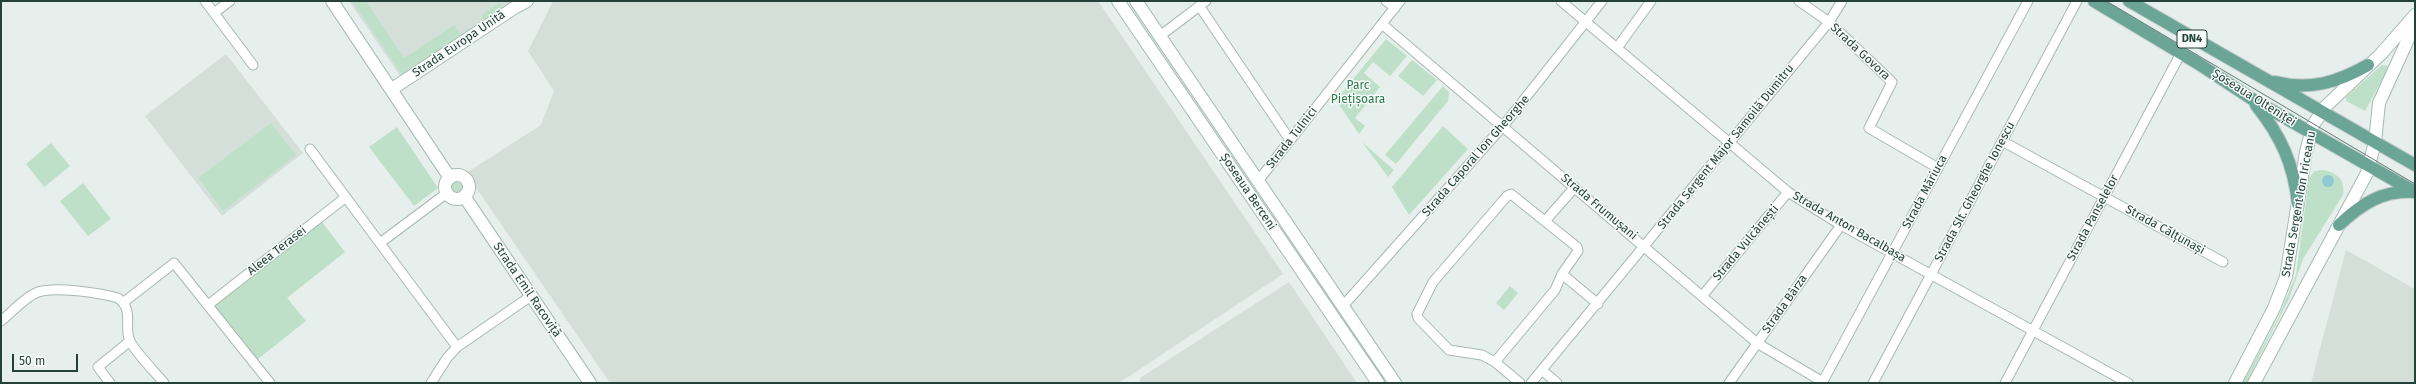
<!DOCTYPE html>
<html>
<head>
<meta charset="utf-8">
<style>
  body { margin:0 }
  #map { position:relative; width:2416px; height:384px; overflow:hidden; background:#e6efeb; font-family:"Fira Sans",sans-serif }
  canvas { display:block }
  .frame { position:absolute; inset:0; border:2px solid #24423a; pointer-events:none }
  .scale { position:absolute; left:12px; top:354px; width:66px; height:18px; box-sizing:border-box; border:2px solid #24423a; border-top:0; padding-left:5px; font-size:12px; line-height:14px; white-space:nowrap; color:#24423a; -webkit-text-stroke:3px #f7fbf9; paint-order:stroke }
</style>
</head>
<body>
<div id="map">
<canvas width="2416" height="384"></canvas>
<div class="frame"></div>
<div class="scale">50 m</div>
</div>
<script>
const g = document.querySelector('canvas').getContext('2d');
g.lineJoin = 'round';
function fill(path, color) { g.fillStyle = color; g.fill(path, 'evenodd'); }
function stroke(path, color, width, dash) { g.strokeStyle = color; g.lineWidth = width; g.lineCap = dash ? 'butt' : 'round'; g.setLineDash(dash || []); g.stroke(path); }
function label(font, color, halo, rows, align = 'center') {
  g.font = font + ' "Fira Sans",sans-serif'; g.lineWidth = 3; g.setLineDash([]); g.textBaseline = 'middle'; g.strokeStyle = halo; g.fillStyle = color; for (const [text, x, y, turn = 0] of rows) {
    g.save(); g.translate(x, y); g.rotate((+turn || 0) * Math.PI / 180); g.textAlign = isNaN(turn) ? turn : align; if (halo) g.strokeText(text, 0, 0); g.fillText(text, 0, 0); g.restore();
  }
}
const built = new Path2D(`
  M349,1H535L407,86Z
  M553,1H1098L1283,274L1119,383H610L466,173L541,125L554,91L528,51Z
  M226,54L303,153L222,216L145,116Z
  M2346,250L2415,289V383H2311Z
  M1289,282L1357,383H1140V378Z`);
const green = new Path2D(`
  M352,1H366L404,58L454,25L462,36L403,76Z
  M499,3L503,8L484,20L481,15Z
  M1386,39L1407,56L1390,76L1373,62L1364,73L1380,87L1355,118L1365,126L1359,134L1336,100Z
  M1412,60L1437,80L1423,96L1398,76Z
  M2382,65L2388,66L2387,71L2365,111L2346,101V97Z
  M1443,86L1449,92L1448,101L1396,164L1385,155Z
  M271,123L296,155L223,211L198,178Z
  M1443,126L1468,149L1409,215L1392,187Z
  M397,127L438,188L414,206L369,147Z
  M1362,142L1394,170L1388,177Z
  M51,143L70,166L44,187L26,164Z
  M2321,170C2335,171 2346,179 2343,195L2303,259L2289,299L2246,383H2243L2278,318L2296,275L2309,178L2315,171Z
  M449 187a8 8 0 1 1 16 0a8 8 0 1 1-16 0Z
  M83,183L111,219L88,236L60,201Z
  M319,218L345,252L287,298L306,321L254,362L208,305Z
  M1510,286L1518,293L1504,310L1496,303Z`);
const water = new Path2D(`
  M2322 181a6 6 0 1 1 12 0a6 6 0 1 1-12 0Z`);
const street = new Path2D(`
  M205,1L253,65
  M1386,1L1395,8
  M1561,1L1788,192L1841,225L2128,383
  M1799,1L1829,22L1892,82L1869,128L1938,168
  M1200,7L1290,140
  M214,13L230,1
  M1382,24L1757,343L1823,382
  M1160,36L1206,1
  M1617,48L1651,1
  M2002,141L2223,262
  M310,149L457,347
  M1258,181L1400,1
  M1511,194L1577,247L1578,251L1562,274L1555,290L1495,362L1482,355L1449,350L1418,318L1417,314L1433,282L1507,196Z
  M1545,221L1575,187
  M380,243L447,193
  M1562,274L1598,304
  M1703,295L1788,192
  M124,302L174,263L270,383
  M208,305L346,197
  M1343,306L1504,125L1602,1
  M1,321C12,312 25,297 38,292C55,286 100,293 118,298C135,311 123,326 130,341C135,352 156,373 164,383
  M1495,362L1520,383
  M1543,371L1557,383
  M110,383L98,367L130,341
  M431,383L447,358L457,347L531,296
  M1531,383L1829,22L1842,1
  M1729,383L1841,225
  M1822,383L2028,1
  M1873,383L2077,1
  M2005,383L2181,53`);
const secondary = new Path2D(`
  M332,1L450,178
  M1118,1L1378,383
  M1136,1L1395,383
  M392,89L514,8L527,1
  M445 187a12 12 0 1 1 24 0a12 12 0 1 1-24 0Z
  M464,196L590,383
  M2235,383L2274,308L2286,277L2306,152L2313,125L2326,106L2381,54L2415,15
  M2254,383L2367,173L2375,142L2379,103L2415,24`);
const primary = new Path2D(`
  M2094,1L2199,64L2252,99L2415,192
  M2129,1L2415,165
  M2275,82C2310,91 2338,82 2368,65
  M2256,105C2281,136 2294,165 2298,204
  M2339,225C2361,204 2383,190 2414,192`);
const tram = new Path2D(`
  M2106,1L2415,184`);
const shields = [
  [2192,39,30]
];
const shieldNames = [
  ["DN4",2192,39]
];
const streetNames = [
  ["Strada Europa Unită",459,44,-34],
  ["Strada Govora",1860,52,43],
  ["Șoseaua Olteniței",2254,98,32],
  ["Strada Tulnici",1292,138,-52],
  ["Strada Sergent Major Samoilă Dumitru",1726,147,-51],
  ["Strada Caporal Ion Gheorghe",1476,156,-49],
  ["Șoseaua Berceni",1248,192,56],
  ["Strada Măriuca",1925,192,-62],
  ["Strada Slt. Gheorghe Ionescu",1975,192,-62],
  ["Strada Sergent Ion Iriceanu",2299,204,-80],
  ["Strada Frumușani",1599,207,40],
  ["Strada Panselelor",2093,218,-62],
  ["Strada Anton Bacalbașa",1849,227,30],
  ["Strada Călțunași",2165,230,29],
  ["Strada Vulcănești",1746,243,-50],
  ["Aleea Terasei",277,251,-38],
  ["Strada Emil Racoviță",527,290,56],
  ["Strada Bârza",1785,304,-55]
];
const parkNames = [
  ["Parc",1358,86],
  ["Piețișoara",1358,100]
];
fill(built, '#d4dfda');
fill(green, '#bfe0c8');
fill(water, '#8ec9d4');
stroke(street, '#a8b8b2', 11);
stroke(secondary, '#a4bbb3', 14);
stroke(primary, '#c2cac8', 14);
stroke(street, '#fff', 9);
stroke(secondary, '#fff', 12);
stroke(primary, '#6aa596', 12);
stroke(tram, '#5f7d75', 1);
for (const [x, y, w] of shields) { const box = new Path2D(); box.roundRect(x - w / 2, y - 9, w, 18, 3); g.fillStyle = '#f7fbf9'; g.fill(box); stroke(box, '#24423a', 1); }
label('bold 11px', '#24423a', null, shieldNames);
label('12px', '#24423a', '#f7fbf9', streetNames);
label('12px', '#2d7a4b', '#f7fbf9', parkNames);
</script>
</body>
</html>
